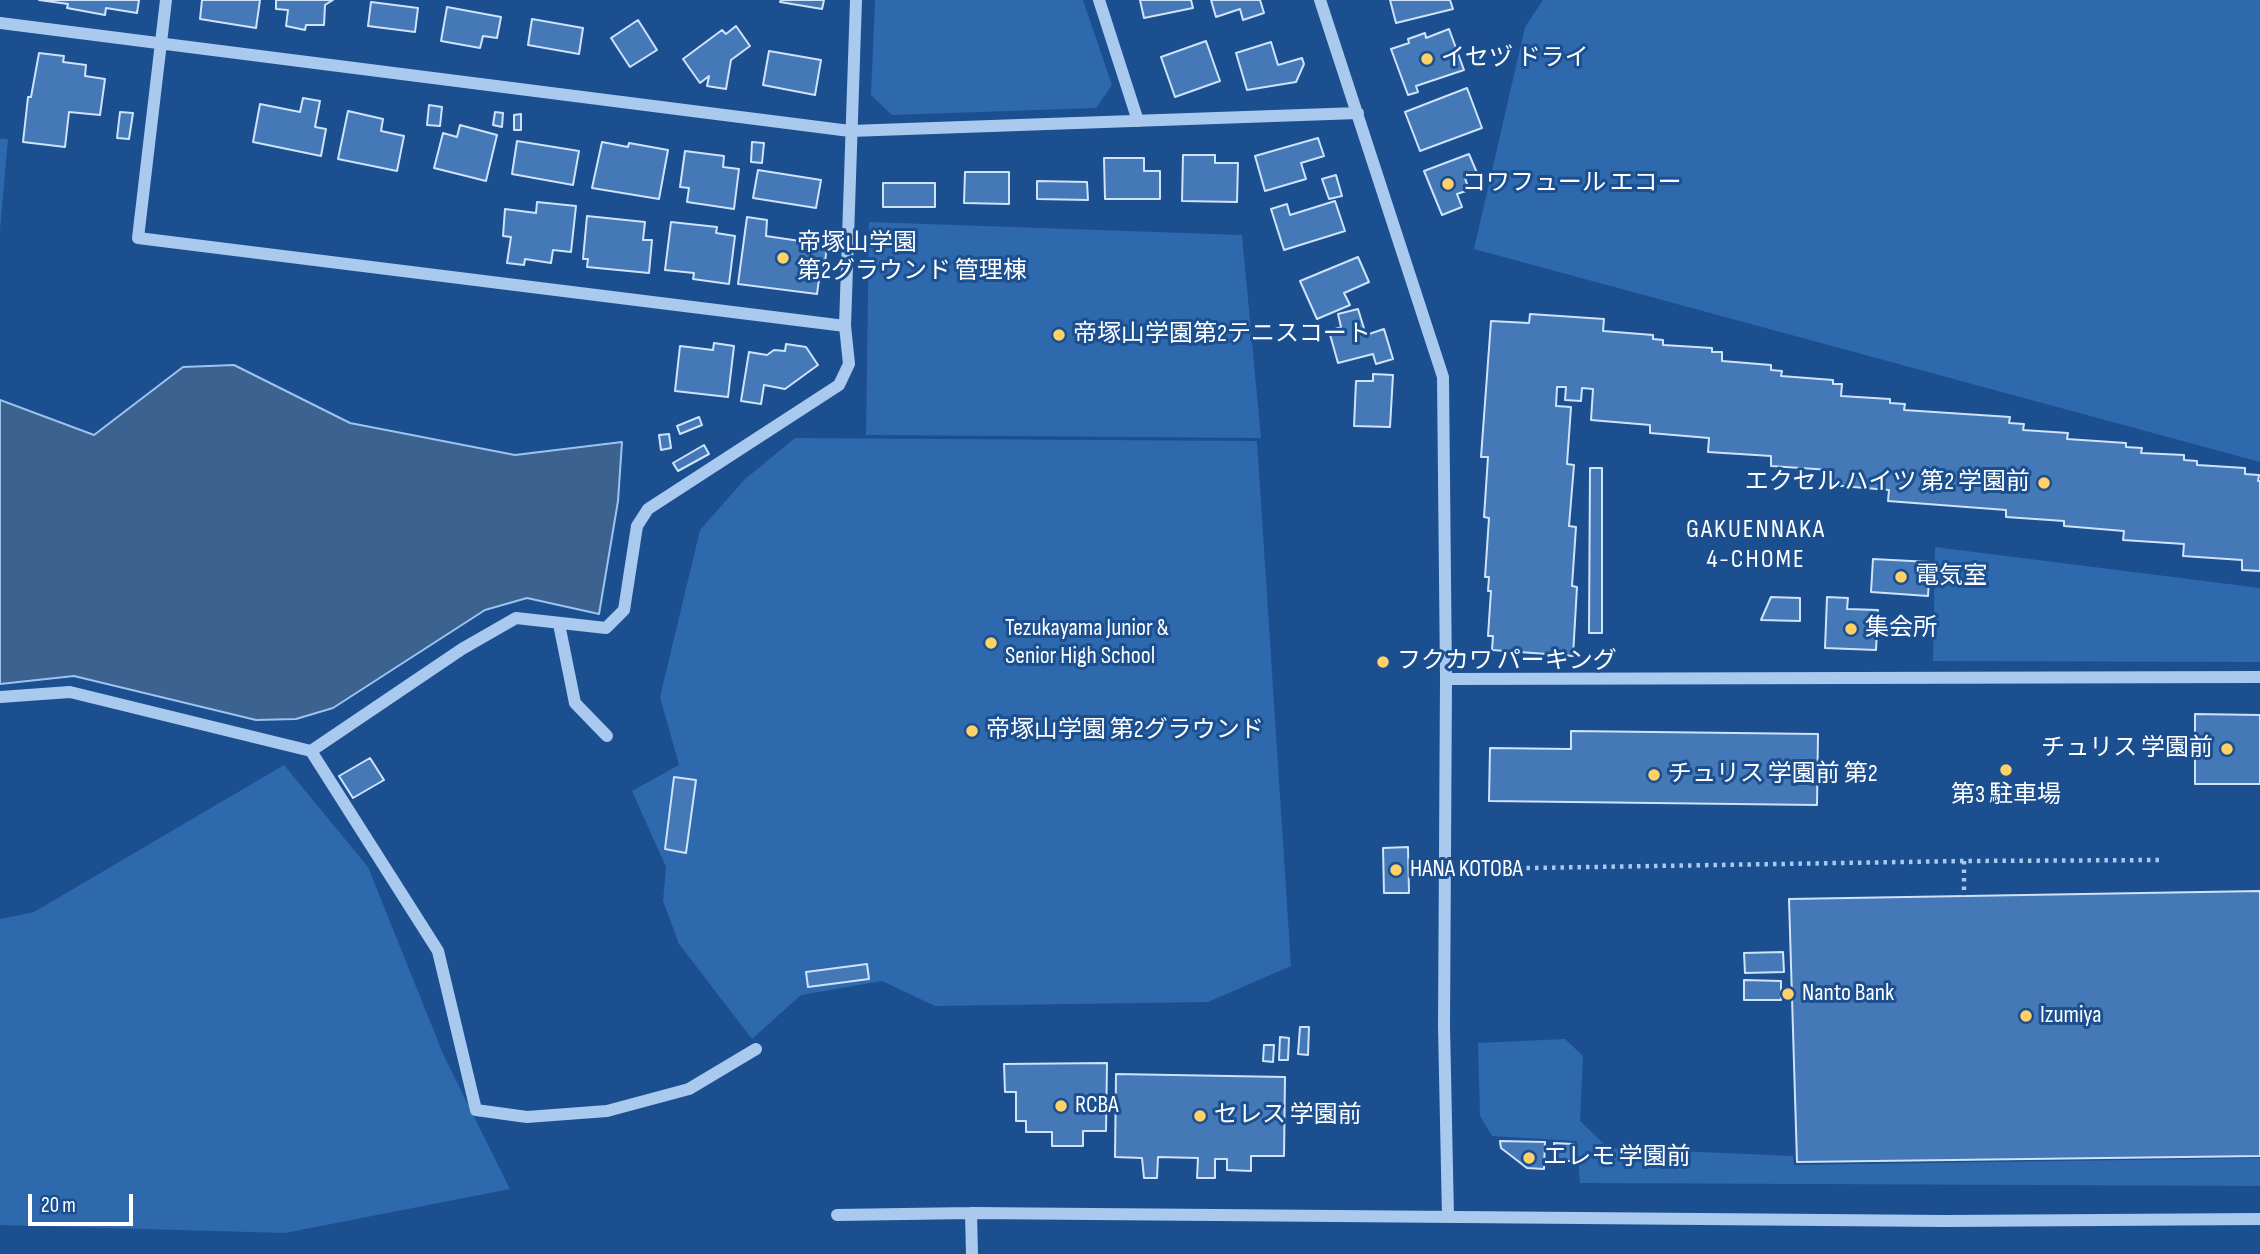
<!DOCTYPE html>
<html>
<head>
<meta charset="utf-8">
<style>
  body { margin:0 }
  #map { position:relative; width:2260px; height:1254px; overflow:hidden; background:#1b4f8f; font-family:"Sofia Sans Condensed",sans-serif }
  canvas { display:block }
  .scale { position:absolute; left:28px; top:1194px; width:105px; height:32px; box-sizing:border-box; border:4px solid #fff; border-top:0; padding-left:9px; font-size:21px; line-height:24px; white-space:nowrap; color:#fff; -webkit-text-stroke:5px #1b4f8f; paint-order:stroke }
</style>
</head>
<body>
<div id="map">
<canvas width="2260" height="1254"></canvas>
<div class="scale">20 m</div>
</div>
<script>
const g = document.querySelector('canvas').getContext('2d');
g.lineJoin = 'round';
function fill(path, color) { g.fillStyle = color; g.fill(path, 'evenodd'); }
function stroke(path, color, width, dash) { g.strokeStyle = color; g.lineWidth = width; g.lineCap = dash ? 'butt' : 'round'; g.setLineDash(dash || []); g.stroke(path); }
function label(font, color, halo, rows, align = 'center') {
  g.font = font + ' "Sofia Sans Condensed","Noto Sans JP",sans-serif'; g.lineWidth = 6; g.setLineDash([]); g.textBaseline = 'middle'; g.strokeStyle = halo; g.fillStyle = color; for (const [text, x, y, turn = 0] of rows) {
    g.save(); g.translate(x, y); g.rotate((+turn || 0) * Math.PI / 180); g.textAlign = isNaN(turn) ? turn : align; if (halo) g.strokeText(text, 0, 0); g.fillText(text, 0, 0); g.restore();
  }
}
const green = new Path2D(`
  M875,0H1083L1112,85L1096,108L892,115L871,95Z
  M1543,0H2260V462L1474,249L1525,27Z
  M0,139H8L0,230Z
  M869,222L1242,235L1261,438L866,435Z
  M795,438L1257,441L1291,966L1208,1002L935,1006L882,981L801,995L752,1039L679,944L663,901L666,867L632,791L679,765L660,697L700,530L744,480Z
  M1935,547L2260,588V662L1933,661Z
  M284,765L368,867L444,1056L510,1189L285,1233L0,1225V919L34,912Z
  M1565,1039L1583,1056L1580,1121L1608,1148L1793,1156L1794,1165L2260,1158V1186L1580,1183L1577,1141L1492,1136L1480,1116L1478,1043Z`);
const water = new Path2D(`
  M234,365L350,423L515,455L622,442L618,501L599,614L527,598L485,610L333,708L296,719L256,720L74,676L0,684V400L94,435L183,367Z`);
const building = new Path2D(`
  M39,0H139L137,13L106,8L105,15L67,8L68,4Z
  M202,0H260L256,28L200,19Z
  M276,0H333L325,5L324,25H306L305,30L286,26L288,10L276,9Z
  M781,0H824L822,9L780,2Z
  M1140,0H1191L1193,8L1144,18Z
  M1211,0H1260L1264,13L1243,20L1240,9L1216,17Z
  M1390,0H1450L1453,9L1396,23Z
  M371,2L418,8L415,32L368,26Z
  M447,7L501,17L497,38L483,36L480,48L441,41Z
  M532,19L583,28L579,54L528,45Z
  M638,20L657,50L630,67L611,38Z
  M736,26L750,46L731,60L726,89L707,86L709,76L700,83L683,59L722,30L726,34Z
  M1449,29L1464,70L1416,86L1418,92L1408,95L1391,49L1409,43L1408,39L1425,33L1426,38Z
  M1206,41L1220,81L1175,97L1161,57Z
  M1271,42L1278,65L1302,58L1304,64L1296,82L1247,90L1236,53Z
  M769,51L821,60L815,95L763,85Z
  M39,53L64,56L63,62L86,65L85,76L105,79L100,115L69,112L65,147L23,142L28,97H31Z
  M1467,88L1482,128L1420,151L1405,112Z
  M303,98L320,101L315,127L326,129L321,156L253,142L260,104L300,112Z
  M429,105L442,107L440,126L427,125Z
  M348,111L383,119L381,131L404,136L397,171L338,159Z
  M120,112L133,113L129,139L117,138Z
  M495,112L503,113L502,127L493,125Z
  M521,114V130H514V115Z
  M460,125L497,135L486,181L434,168L443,133L457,137Z
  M1318,138L1324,156L1301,163L1306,179L1265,191L1255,156Z
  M517,141L579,151L573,185L512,174Z
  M602,142L628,147L629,143L668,150L659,199L592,188Z
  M752,142L764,143L762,163L751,162Z
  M685,151L724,156L723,167L739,169L734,209L687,202L689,188L680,187Z
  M1469,154L1477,173L1465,178L1469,190L1457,194L1462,207L1442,215L1424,171Z
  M1183,155H1215V163H1238L1237,202L1182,201Z
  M1104,158H1144V171H1160V199H1105Z
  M758,170L821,180L816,208L753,198Z
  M965,172H1009V204L964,203Z
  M1336,175L1342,196L1329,199L1322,179Z
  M1037,181L1087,182L1088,200L1037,199Z
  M883,183H935V207H883Z
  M1335,201L1345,231L1284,250L1271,209L1287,204L1290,215Z
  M537,202L576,206L571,252L553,250L551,263L525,259L524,265L507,263L511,237L503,236L505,209L536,213Z
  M587,216L645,222L643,240H652L649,273L587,267L588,259H583Z
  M747,217L767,220L766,236L827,245L824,272H820L817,294L738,284Z
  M671,222L717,227L716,233L735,236L729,284L693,279L694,273L665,270Z
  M1358,257L1369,282L1344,293L1350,305L1317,319L1300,281Z
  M1358,309L1366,335L1384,329L1393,359L1376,364L1373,354L1338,363L1329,331L1341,327L1338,314Z
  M1530,314L1604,319L1603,331L1653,335V339L1663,340V345L1712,348V352H1722V361L1771,365V370L1782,371L1781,376L1833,380V384H1842L1841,396L1890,399V403L1905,404L1904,410L2010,417L2009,423L2024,424L2023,430L2068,433L2067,439L2126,443V447L2142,448L2141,453L2184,455V460L2197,461V465L2245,468V474L2259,475L2258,481H2260V571L2242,570V560L2183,556L2184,544L2123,540L2124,531L2064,526V521L2006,517V510L1888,501L1889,490L1829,485L1830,470L1771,466V456L1708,452L1709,438L1650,433V425L1591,420L1593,389L1582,388L1581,401L1565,400L1566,387H1557L1556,406L1571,407L1567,464L1574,465L1569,526L1576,527L1572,586L1577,587L1573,656L1492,650L1493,636H1488L1491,591H1488L1489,577H1485L1489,518L1484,517L1488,457H1481L1491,321L1529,323Z
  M714,343L734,346L728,397L675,391L680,346L713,350Z
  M786,344L806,347L818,365L785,389L764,385L761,404L741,401L749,352L767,355L774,350L785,351Z
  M1373,374L1393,375L1390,427L1354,426L1356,381H1373Z
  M699,417L702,425L680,434L677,426Z
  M669,434L671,448L661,450L659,435Z
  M704,445L709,454L678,471L673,463Z
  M1590,468H1602V633H1589Z
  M1873,559L1930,562L1928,596L1871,592Z
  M1771,597L1800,598V621L1761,620Z
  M1827,597L1848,598L1847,609L1878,610L1876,650L1825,648Z
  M2195,714L2260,715V784H2195Z
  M1571,731L1818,734L1817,805L1489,801L1490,748L1571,749Z
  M370,758L384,780L353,798L339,776Z
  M674,777L696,780L686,853L665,849Z
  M1408,847L1409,893H1384L1383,848Z
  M2260,891V1156L1797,1162L1789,899Z
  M1783,952L1784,972L1745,973L1744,953Z
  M867,964L869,979L808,987L806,972Z
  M1744,980L1781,981V1000H1744Z
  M1300,1027H1309L1308,1055L1298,1054Z
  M1280,1037L1289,1038L1288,1060H1279Z
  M1264,1045H1274L1273,1062L1263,1061Z
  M1107,1063L1106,1131H1083V1146H1052V1132H1026V1121H1016V1092H1005L1004,1064Z
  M1116,1074L1285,1077L1284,1156H1251V1171L1227,1170V1159H1215V1178H1197L1198,1158L1158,1157L1157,1178H1144L1142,1158L1115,1157Z
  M1500,1141L1545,1142L1544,1169L1527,1168L1501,1148Z
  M1554,1143L1574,1144V1161H1554Z`);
const path = new Path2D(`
  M1964,861V896
  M1467,869L1964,861L2159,860`);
const minor = new Path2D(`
  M166,0L138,238L845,326
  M1099,0L1138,121
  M1320,0L1443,377L1446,679L1444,1026L1448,1217
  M0,23L850,131L1358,113
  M559,624L575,703L607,736
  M1446,679L2260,677
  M0,697L70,692L311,751L462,649L516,618L606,628L624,610L637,526L648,509L839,385L849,364L845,326L856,0
  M311,751L438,951L476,1110L527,1117L607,1111L689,1089L756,1049
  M971,1213L972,1254
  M837,1215L971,1213L1945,1221L2260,1219`);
const markers = [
  [1427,59,7,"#ffd166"],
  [1448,184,7,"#ffd166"],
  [783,258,7,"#ffd166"],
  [1059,335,7,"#ffd166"],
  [2044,483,7,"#ffd166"],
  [1901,577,7,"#ffd166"],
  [1851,629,7,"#ffd166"],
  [991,643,7,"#ffd166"],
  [1383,662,7,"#ffd166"],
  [972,731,7,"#ffd166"],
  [2227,749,7,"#ffd166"],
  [2006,770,7,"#ffd166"],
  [1654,775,7,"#ffd166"],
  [1396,870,7,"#ffd166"],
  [1788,994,7,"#ffd166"],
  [2026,1016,7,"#ffd166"],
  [1061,1106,7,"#ffd166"],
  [1200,1116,7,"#ffd166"],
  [1529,1158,7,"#ffd166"]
];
const poiNames = [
  ["イセヅ ドライ",1441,59],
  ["コワフュール エコー",1462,184],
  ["帝塚山学園",797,244],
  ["第2グラウンド 管理棟",797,272],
  ["帝塚山学園第2テニスコート",1073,335],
  ["エクセル ハイツ 第2 学園前",2030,483,"right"],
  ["電気室",1915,577],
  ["Tezukayama Junior &",1005,629],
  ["Senior High School",1005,657],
  ["集会所",1865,629],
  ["フクカワ パーキング",1397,662],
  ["帝塚山学園 第2グラウンド",986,731],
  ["チュリス 学園前",2213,749,"right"],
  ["チュリス 学園前 第2",1668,775],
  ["第3 駐車場",2006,796,"center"],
  ["HANA KOTOBA",1410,870],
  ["Nanto Bank",1802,994],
  ["Izumiya",2040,1016],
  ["RCBA",1075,1106],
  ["セレス 学園前",1214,1116],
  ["エレモ 学園前",1543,1158]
];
const neighbourhoodNames = [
  ["GAKUENNAKA",1756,530],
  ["4-CHOME",1756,560]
];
fill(green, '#2e69ad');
fill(water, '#3c6290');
stroke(water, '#9cc4f0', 2);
fill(building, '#4478b7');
stroke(building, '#cfe3fa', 2);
stroke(path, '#a9c9ee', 4.5, [3.5, 5]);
stroke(minor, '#a9c9ee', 12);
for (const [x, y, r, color] of markers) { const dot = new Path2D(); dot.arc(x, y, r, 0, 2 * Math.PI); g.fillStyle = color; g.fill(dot); stroke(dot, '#1b4f8f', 2.5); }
label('24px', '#fff', '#1b4f8f', poiNames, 'left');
g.letterSpacing = '2px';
label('26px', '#fff', '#1b4f8f', neighbourhoodNames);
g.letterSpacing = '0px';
</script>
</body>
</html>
